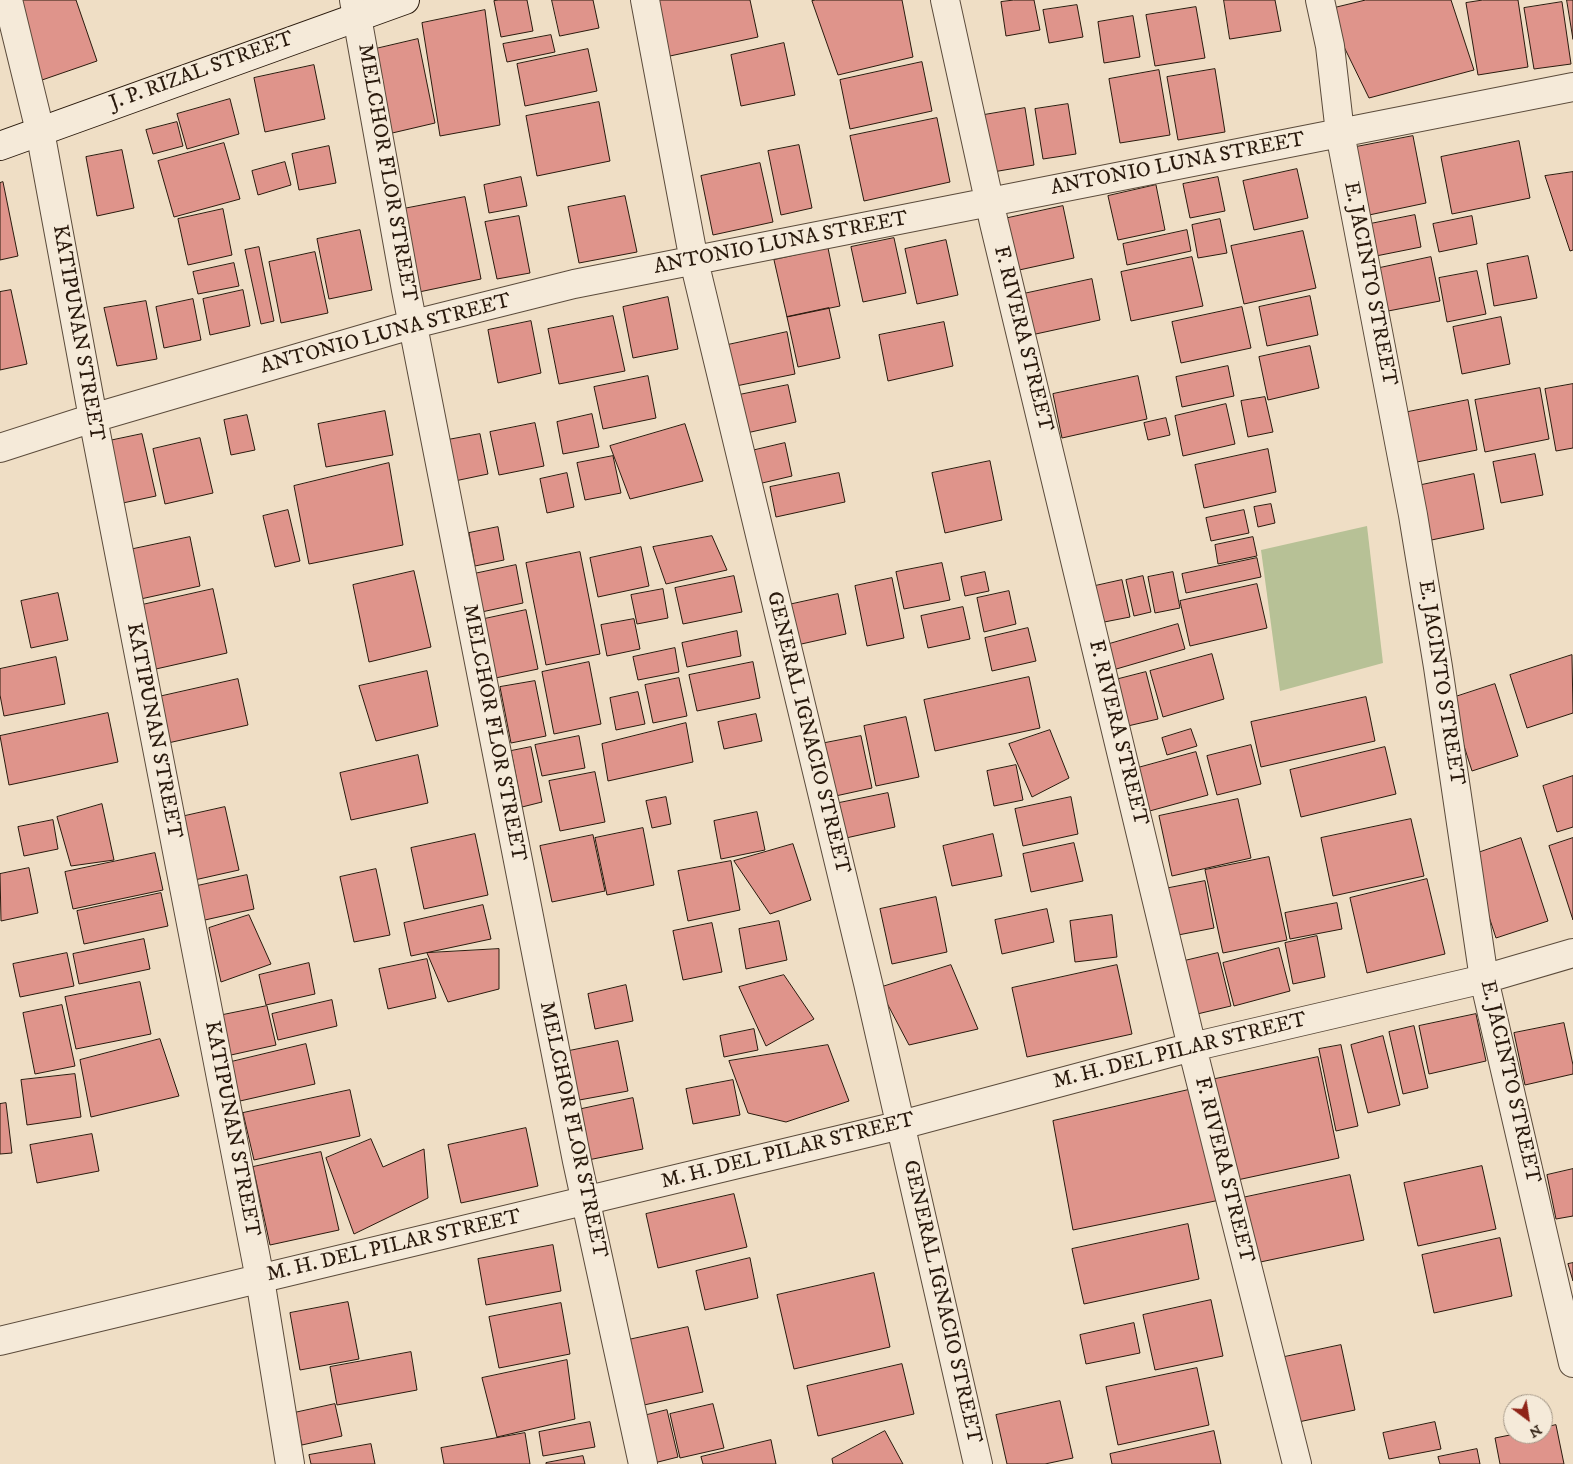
<!DOCTYPE html>
<html>
<head>
<meta charset="utf-8">
<style>
  body { margin:0 }
  #map { position:relative; width:1573px; height:1464px; overflow:hidden; background:#efdec5; font-family:"IM FELL DW Pica",serif }
  canvas { display:block }
  .north { position:absolute; left:1503px; top:1394px; width:50px; height:50px; box-sizing:border-box; background:#f5ead9; border:1px solid #a49787; border-radius:50%; rotate:149deg; font-size:14px; font-weight:700; line-height:20px; text-align:center; color:#2a1a0d }
  .north::after { content:''; display:block; margin:auto; width:18px; height:22px; background:#8f2418; clip-path:polygon(50% 0,100% 100%,50% 72%,0 100%) }
</style>
</head>
<body>
<div id="map">
<canvas width="1573" height="1464"></canvas>
<div class="north">N</div>
</div>
<script>
const g = document.querySelector('canvas').getContext('2d');
g.lineJoin = 'round';
function fill(path, color) { g.fillStyle = color; g.fill(path, 'evenodd'); }
function stroke(path, color, width, dash) { g.strokeStyle = color; g.lineWidth = width; g.lineCap = dash ? 'butt' : 'round'; g.setLineDash(dash || []); g.stroke(path); }
function label(font, color, halo, rows, align = 'center') {
  g.font = font + ' "IM FELL DW Pica",serif'; g.lineWidth = 4.5; g.setLineDash([]); g.textBaseline = 'middle'; g.strokeStyle = halo; g.fillStyle = color; for (const [text, x, y, turn = 0] of rows) {
    g.save(); g.translate(x, y); g.rotate((+turn || 0) * Math.PI / 180); g.textAlign = isNaN(turn) ? turn : align; if (halo) g.strokeText(text, 0, 0); g.fillText(text, 0, 0); g.restore();
  }
}
const green = new Path2D(`
  M1367,526L1383,663L1280,691L1261,550Z`);
const building = new Path2D(`
  M17,0H76L97,61L42,80L15,1Z
  M499,0H527L533,31L501,37L494,1Z
  M552,0H593L599,28L560,36Z
  M658,0H750L758,37L670,56Z
  M816,0H902L913,57L838,75L812,1Z
  M1014,0H1034L1040,30L1006,36L1001,2Z
  M1224,0H1275L1281,31L1230,39Z
  M1366,0H1451L1474,70L1369,98L1326,10Z
  M1483,0H1518L1528,67L1478,75L1466,3Z
  M1567,0H1573V39Z
  M1562,2L1571,64L1534,69L1524,8Z
  M1077,5L1083,37L1049,43L1043,10Z
  M1196,7L1205,58L1155,66L1146,15Z
  M485,10L500,125L440,136L422,23Z
  M1133,16L1140,57L1104,63L1098,22Z
  M551,35L555,52L507,62L503,44Z
  M418,39L435,123L388,134L371,50Z
  M784,43L795,95L741,106L731,55Z
  M588,49L597,91L525,106L517,64Z
  M922,62L932,111L850,129L840,80Z
  M314,65L325,119L265,132L254,78Z
  M1215,69L1225,132L1178,140L1167,77Z
  M1159,70L1170,135L1120,143L1109,79Z
  M230,99L239,134L187,149L177,114Z
  M599,102L610,161L537,176L526,116Z
  M1068,104L1076,154L1043,159L1035,109Z
  M1025,108L1034,165L987,173L978,116Z
  M937,118L950,182L864,201L850,136Z
  M177,122L183,146L153,154L146,130Z
  M1413,136L1426,203L1369,215L1356,147Z
  M1519,141L1530,198L1452,214L1441,157Z
  M224,143L240,199L174,217L158,161Z
  M799,145L812,208L781,215L768,151Z
  M329,146L336,183L299,190L292,154Z
  M122,150L134,208L97,216L86,157Z
  M285,162L291,185L258,195L252,171Z
  M760,163L773,222L713,235L701,176Z
  M1297,169L1308,218L1254,230L1243,181Z
  M1573,172V250L1570,251L1545,176Z
  M521,177L527,206L489,213L484,185Z
  M1218,177L1225,211L1190,218L1183,184Z
  M3,182L18,256L0,260V183Z
  M1156,185L1165,230L1118,240L1108,196Z
  M625,196L637,252L579,263L568,207Z
  M465,197L481,279L419,292L403,209Z
  M1063,206L1074,258L1010,272L999,220Z
  M223,209L232,255L188,265L178,219Z
  M1415,215L1421,247L1376,256L1370,224Z
  M519,216L530,273L497,279L485,222Z
  M1472,216L1477,244L1439,252L1433,224Z
  M1220,219L1227,253L1198,258L1192,225Z
  M360,230L372,290L329,299L317,239Z
  M1187,230L1191,251L1127,265L1123,244Z
  M1303,231L1316,288L1244,304L1231,246Z
  M894,238L906,293L863,302L851,247Z
  M946,240L958,295L917,304L905,249Z
  M259,247L274,321L261,324L245,250Z
  M828,248L840,306L787,317L774,260Z
  M315,252L328,313L281,323L269,262Z
  M1528,256L1537,298L1494,306L1487,264Z
  M1192,257L1203,306L1131,321L1121,272Z
  M1431,257L1440,301L1383,312L1375,269Z
  M234,263L239,286L198,294L193,272Z
  M1477,271L1486,314L1447,322L1439,278Z
  M1092,279L1100,320L1022,337L1014,296Z
  M11,290L27,364L0,370V292Z
  M243,290L250,326L210,335L203,299Z
  M1310,296L1318,335L1267,346L1259,307Z
  M668,297L678,349L633,358L623,307Z
  M193,299L201,340L164,348L156,307Z
  M146,301L157,359L117,366L104,308Z
  M1242,307L1251,348L1181,363L1172,322Z
  M829,308L840,358L798,367L787,317Z
  M613,316L625,371L559,384L548,329Z
  M1501,317L1510,364L1462,374L1453,327Z
  M531,321L541,373L498,383L488,330Z
  M944,322L953,366L888,381L879,335Z
  M787,332L795,374L731,387L723,346Z
  M1310,346L1319,388L1268,400L1259,357Z
  M1228,366L1234,396L1182,407L1176,377Z
  M648,376L656,418L603,429L594,387Z
  M1138,376L1147,419L1062,438L1053,394Z
  M1573,384V448L1556,451L1545,389Z
  M788,385L796,422L742,434L734,396Z
  M1540,388L1549,439L1485,452L1475,400Z
  M1265,397L1273,432L1248,437L1241,401Z
  M1468,400L1477,450L1407,464L1398,414Z
  M1226,404L1235,444L1183,456L1175,416Z
  M385,411L393,455L326,467L318,424Z
  M592,414L599,447L563,454L557,422Z
  M247,415L255,450L231,455L224,420Z
  M1166,418L1170,435L1148,440L1144,423Z
  M535,423L544,466L499,475L490,432Z
  M685,424L703,481L630,499L610,446Z
  M142,434L156,496L118,504L104,442Z
  M480,434L488,474L450,482L442,441Z
  M200,438L213,493L165,504L153,449Z
  M785,443L792,476L758,484L751,451Z
  M1268,449L1276,492L1204,508L1195,465Z
  M1535,454L1543,495L1501,503L1493,462Z
  M613,456L621,493L585,500L577,463Z
  M990,461L1002,520L945,533L932,473Z
  M389,463L403,545L309,564L294,486Z
  M567,473L574,507L547,513L540,479Z
  M839,473L845,502L776,517L770,487Z
  M1474,474L1484,529L1422,542L1412,487Z
  M1271,504L1275,523L1258,527L1254,507Z
  M288,510L300,561L275,567L263,516Z
  M1244,510L1249,533L1211,541L1206,518Z
  M498,527L504,560L475,566L469,533Z
  M712,536L727,570L666,584L653,547Z
  M190,537L200,586L136,600L124,551Z
  M1253,537L1257,556L1218,564L1215,545Z
  M641,547L649,586L598,597L590,558Z
  M580,552L600,654L546,665L526,563Z
  M1257,558L1261,577L1186,593L1182,574Z
  M942,563L950,600L904,609L896,572Z
  M516,565L523,603L477,613L469,575Z
  M414,571L431,647L369,662L353,585Z
  M985,572L989,591L965,596L961,577Z
  M1173,572L1180,608L1155,613L1148,577Z
  M734,576L742,612L683,624L675,588Z
  M1143,576L1151,612L1134,616L1126,580Z
  M892,578L904,638L867,646L855,586Z
  M1122,580L1130,617L1094,624L1086,588Z
  M1257,584L1267,628L1190,646L1180,601Z
  M213,589L227,653L147,671L133,607Z
  M663,589L668,618L637,624L631,595Z
  M1009,591L1016,624L984,632L977,598Z
  M58,593L68,640L31,648L21,601Z
  M838,594L846,634L797,645L788,605Z
  M963,607L970,639L928,648L921,616Z
  M526,610L538,669L486,680L475,621Z
  M634,619L640,649L607,656L601,625Z
  M1178,624L1185,649L1106,672L1099,647Z
  M1028,628L1036,661L992,671L985,638Z
  M737,631L741,656L687,667L682,643Z
  M675,648L679,672L638,680L633,657Z
  M1212,654L1224,699L1163,717L1150,671Z
  M1572,655L1573,713L1527,728L1510,675Z
  M56,657L65,704L4,716L0,695V669Z
  M589,662L601,724L554,734L542,672Z
  M753,662L760,698L697,711L689,675Z
  M427,671L438,726L376,741L359,686Z
  M1146,672L1158,719L1119,728L1107,682Z
  M1029,677L1040,728L935,751L924,700Z
  M679,678L687,716L653,723L645,685Z
  M238,679L248,725L168,743L158,697Z
  M535,681L546,736L511,743L500,687Z
  M1495,684L1518,756L1472,771L1449,699Z
  M638,692L645,724L616,730L610,698Z
  M1366,697L1375,741L1261,767L1251,722Z
  M108,713L118,762L9,785L0,736Z
  M756,714L762,741L724,749L718,722Z
  M906,717L919,777L876,786L864,726Z
  M686,723L693,762L608,781L602,744Z
  M1191,729L1197,746L1167,755L1162,738Z
  M1050,730L1069,778L1032,797L1009,744Z
  M579,736L585,768L542,776L535,745Z
  M861,736L872,788L831,797L820,744Z
  M1251,745L1261,784L1217,795L1207,756Z
  M531,747L542,802L522,807L511,751Z
  M1385,747L1396,794L1301,817L1290,770Z
  M1196,752L1208,795L1146,812L1134,769Z
  M418,755L428,803L351,820L340,773Z
  M1016,765L1023,800L994,806L987,771Z
  M595,772L605,822L560,831L549,781Z
  M1573,776V827L1557,832L1543,786Z
  M888,793L895,827L846,838L839,803Z
  M666,797L671,824L652,828L646,801Z
  M1071,797L1078,834L1023,846L1015,809Z
  M1238,799L1251,858L1172,876L1159,816Z
  M102,804L114,860L71,866L57,817Z
  M225,807L239,870L190,881L176,818Z
  M757,812L765,850L721,859L714,821Z
  M1411,819L1424,876L1333,896L1321,838Z
  M53,820L58,849L24,856L18,827Z
  M643,828L654,885L607,895L595,838Z
  M475,834L488,895L424,909L411,848Z
  M993,834L1002,876L952,886L943,846Z
  M593,835L605,891L552,902L540,846Z
  M1521,838L1548,921L1496,938L1469,856Z
  M1573,838V920L1549,846Z
  M1074,843L1083,881L1031,892L1023,854Z
  M793,844L811,900L770,914L734,861Z
  M155,853L163,890L73,909L65,872Z
  M1269,857L1287,940L1223,953L1205,870Z
  M731,861L740,910L688,921L678,871Z
  M29,868L38,913L1,921L0,874Z
  M376,869L390,935L354,942L340,877Z
  M247,875L254,909L196,922L188,888Z
  M1427,879L1445,954L1367,973L1350,898Z
  M1205,881L1214,928L1173,936L1164,889Z
  M161,893L168,926L84,944L77,911Z
  M936,897L947,952L892,964L880,909Z
  M1337,903L1342,929L1290,939L1285,913Z
  M483,905L491,939L411,956L404,923Z
  M1047,909L1054,942L1002,954L995,920Z
  M249,915L271,964L221,982L209,928Z
  M1112,915L1117,957L1075,962L1070,921Z
  M779,921L787,960L746,969L739,929Z
  M712,923L722,972L683,980L673,931Z
  M1317,936L1325,977L1293,984L1285,943Z
  M144,939L150,969L79,984L73,954Z
  M1279,948L1290,991L1234,1006L1223,963Z
  M499,949V989L448,1002L427,953Z
  M67,953L74,986L20,997L13,964Z
  M1218,953L1231,1006L1193,1015L1180,962Z
  M427,959L436,998L388,1009L379,969Z
  M309,963L315,994L266,1005L259,975Z
  M951,965L978,1029L909,1045L879,988Z
  M1117,965L1132,1034L1027,1057L1012,988Z
  M784,975L814,1019L766,1046L739,987Z
  M140,982L151,1034L76,1049L65,997Z
  M626,985L633,1021L595,1029L588,994Z
  M332,1000L337,1026L278,1040L272,1014Z
  M62,1005L75,1066L35,1074L23,1013Z
  M267,1006L276,1045L222,1057L213,1017Z
  M1476,1014L1486,1061L1429,1074L1419,1026Z
  M1564,1023L1573,1065V1074L1525,1085L1514,1033Z
  M1414,1026L1428,1088L1403,1094L1389,1032Z
  M754,1029L758,1050L724,1057L720,1036Z
  M1383,1036L1400,1105L1368,1113L1351,1045Z
  M160,1039L179,1096L91,1117L80,1060Z
  M618,1041L628,1091L574,1101L564,1052Z
  M306,1044L315,1084L240,1101L231,1062Z
  M828,1045L849,1101L786,1122L748,1113L729,1061Z
  M1341,1045L1358,1126L1336,1131L1319,1049Z
  M1318,1057L1339,1158L1228,1182L1206,1081Z
  M75,1074L81,1117L27,1125L21,1080Z
  M733,1080L740,1115L693,1124L686,1089Z
  M1197,1088L1220,1200L1073,1230L1053,1121Z
  M350,1090L360,1136L254,1160L243,1113Z
  M633,1098L643,1149L588,1160L577,1110Z
  M6,1103L12,1153L0,1154V1104Z
  M526,1128L538,1186L461,1203L448,1145Z
  M92,1134L99,1171L37,1183L30,1145Z
  M371,1139L383,1167L424,1149L428,1198L354,1234L326,1158Z
  M321,1152L339,1230L270,1245L253,1167Z
  M1482,1166L1496,1229L1418,1246L1404,1183Z
  M1573,1169V1216L1556,1219L1547,1175Z
  M1350,1175L1364,1240L1251,1264L1237,1199Z
  M734,1194L747,1247L658,1268L646,1214Z
  M1188,1224L1199,1279L1084,1304L1072,1249Z
  M1500,1238L1512,1296L1434,1313L1422,1255Z
  M553,1245L561,1291L486,1305L478,1259Z
  M750,1258L758,1298L705,1310L696,1271Z
  M1573,1263V1281L1568,1264Z
  M874,1273L890,1347L794,1369L777,1295Z
  M1211,1300L1223,1356L1155,1370L1143,1315Z
  M348,1302L359,1359L300,1370L290,1313Z
  M561,1303L570,1354L499,1368L489,1317Z
  M1134,1323L1140,1353L1086,1364L1080,1335Z
  M688,1327L703,1392L644,1405L628,1340Z
  M1341,1345L1355,1410L1289,1424L1275,1359Z
  M411,1352L417,1390L337,1405L330,1367Z
  M567,1360L575,1419L497,1437L482,1378Z
  M902,1364L914,1414L818,1436L807,1386Z
  M1197,1368L1209,1425L1118,1445L1106,1387Z
  M1060,1401L1073,1458L1045,1464H1007L996,1415Z
  M335,1404L342,1436L302,1445L294,1413Z
  M713,1404L724,1448L680,1458L670,1414Z
  M667,1410L678,1457L650,1464L635,1418Z
  M590,1422L595,1447L543,1456L539,1432Z
  M1435,1422L1441,1449L1389,1459L1383,1433Z
  M1556,1425L1564,1464H1500L1495,1438L1515,1434H1543V1428Z
  M885,1431L903,1464H833L832,1459Z
  M1214,1431L1221,1464H1112L1110,1454Z
  M525,1433L530,1464H444L441,1448Z
  M771,1440L776,1464H703L701,1457Z
  M371,1444L375,1464H311L309,1455Z
  M1477,1449L1480,1464H1440L1438,1457Z
  M583,1456L585,1464H546V1463Z`);
const minor = new Path2D(`
  M8,0L40,131L93,418L260,1279L290,1464
  M354,0L406,290L577,1161L643,1464
  M645,0L694,261L868,983L978,1464
  M945,0L994,223L1192,1047L1297,1464
  M1320,0L1330,46L1340,133L1413,515L1438,667L1484,979L1573,1363
  M0,448L93,418L414,324L574,284L1573,87
  M0,1341L901,1125L1192,1047L1484,979L1573,953`);
const secondary = new Path2D(`
  M0,146L405,0`);
const streetNames = [
  ["J. P. RIZAL STREET",202,72,-20],
  ["ANTONIO LUNA STREET",1178,165,-11],
  ["MELCHOR FLOR STREET",386,173,80],
  ["ANTONIO LUNA STREET",781,244,-11],
  ["E. JACINTO STREET",1369,284,79],
  ["KATIPUNAN STREET",77,333,80],
  ["ANTONIO LUNA STREET",386,335,-15],
  ["F. RIVERA STREET",1022,339,76],
  ["E. JACINTO STREET",1440,683,81],
  ["KATIPUNAN STREET",153,731,79],
  ["MELCHOR FLOR STREET",493,733,79],
  ["GENERAL IGNACIO STREET",807,733,76],
  ["F. RIVERA STREET",1117,733,76],
  ["M. H. DEL PILAR STREET",1180,1052,-14],
  ["E. JACINTO STREET",1509,1082,77],
  ["KATIPUNAN STREET",231,1129,79],
  ["MELCHOR FLOR STREET",572,1130,78],
  ["M. H. DEL PILAR STREET",788,1152,-14],
  ["F. RIVERA STREET",1223,1170,76],
  ["M. H. DEL PILAR STREET",394,1247,-13],
  ["GENERAL IGNACIO STREET",941,1302,77]
];
fill(green, '#b7c196');
fill(building, '#df948b');
stroke(building, '#2a1a0d', 1);
stroke(minor, '#5b4b3b', 30);
stroke(secondary, '#2a1a0d', 30);
stroke(minor, '#f5ead9', 28);
stroke(secondary, '#f5ead9', 28);
label('21px', '#2a1a0d', '#f5ead9', streetNames);
</script>
</body>
</html>
